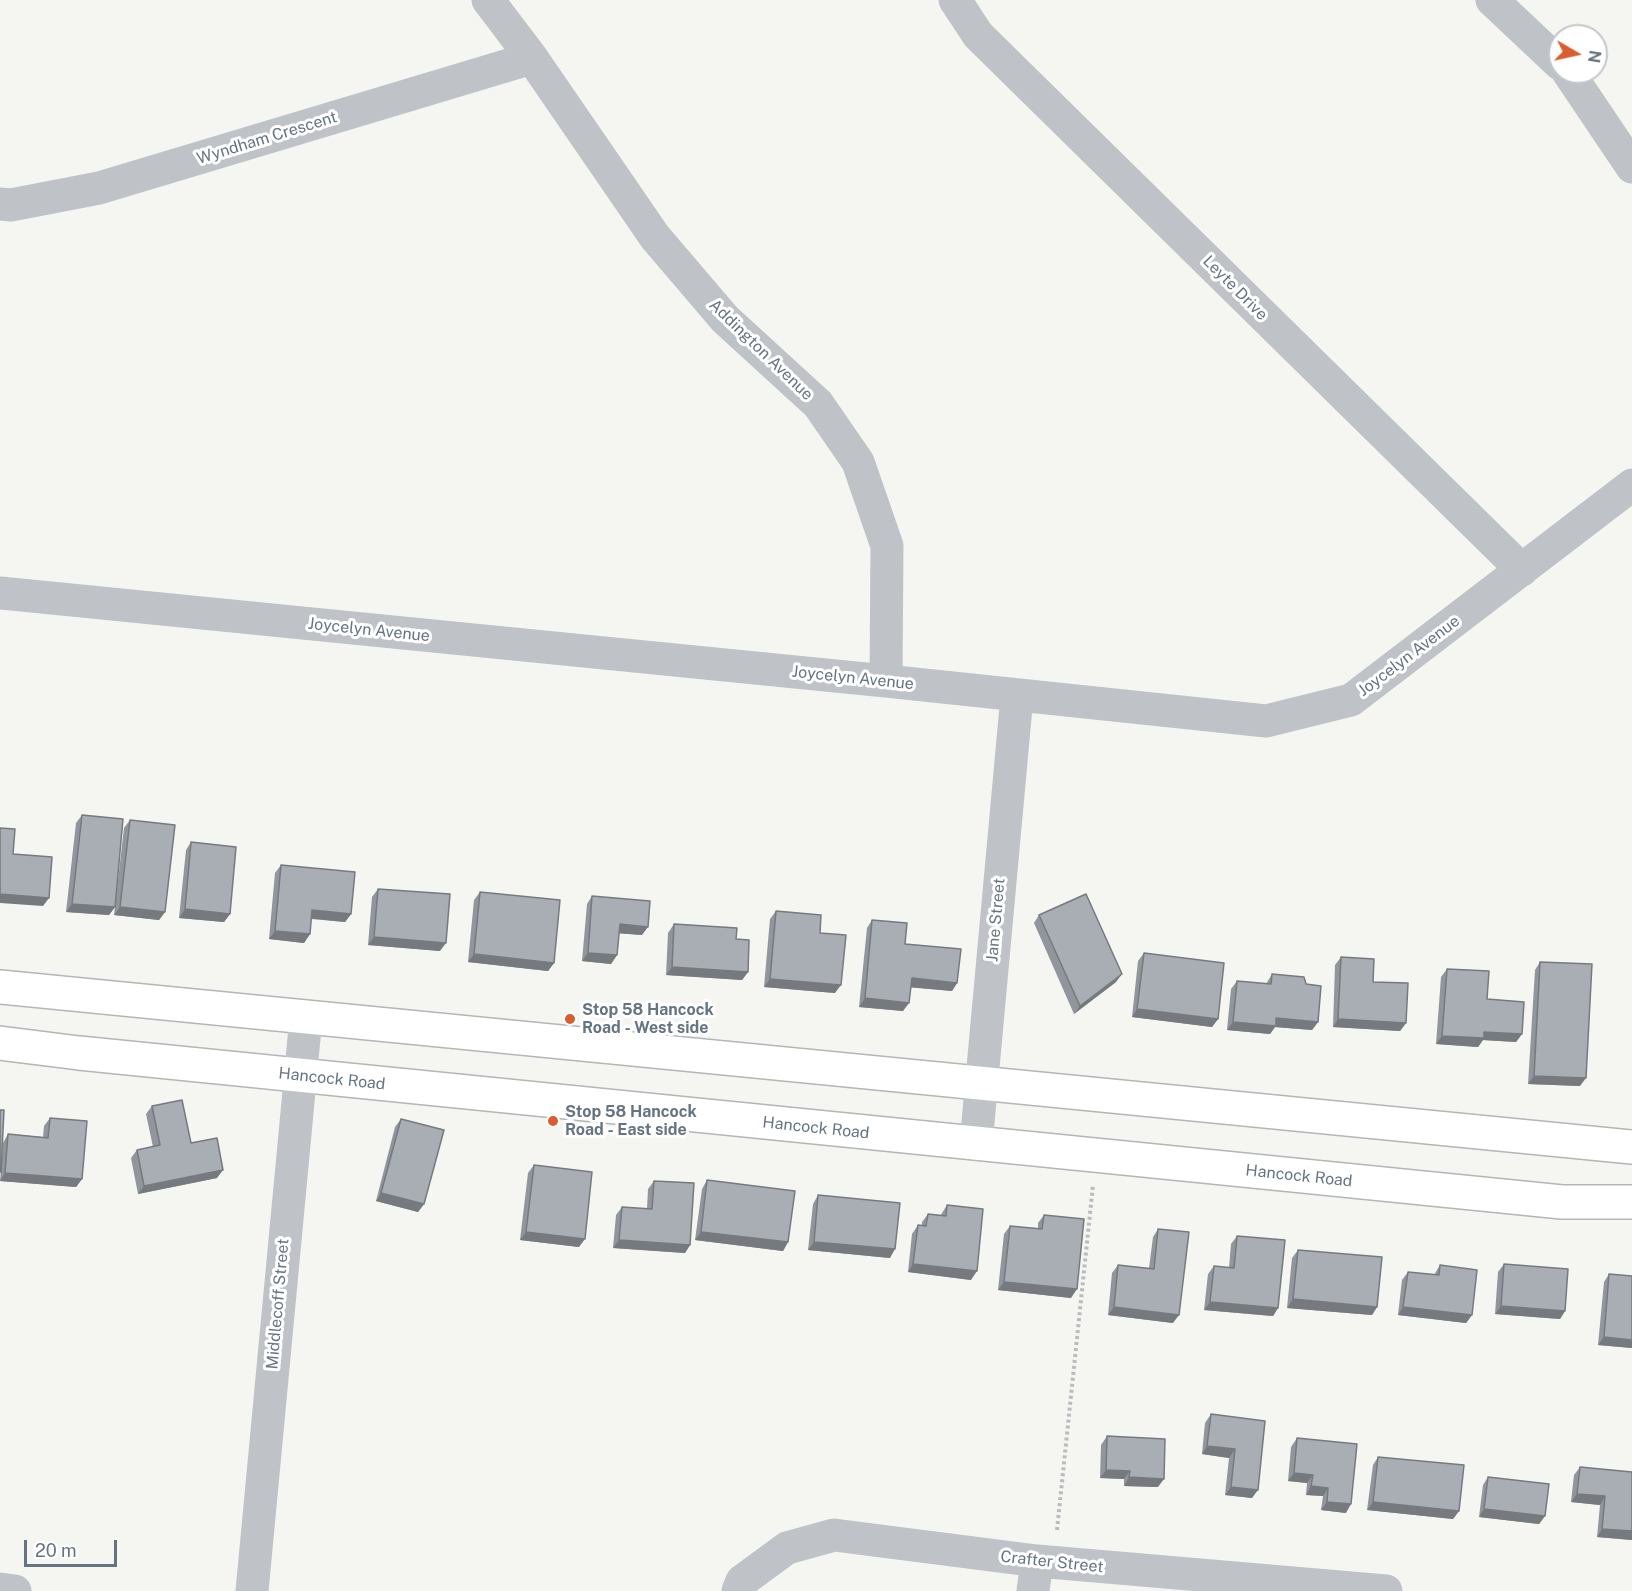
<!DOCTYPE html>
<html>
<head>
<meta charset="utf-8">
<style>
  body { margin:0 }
  #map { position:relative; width:1632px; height:1591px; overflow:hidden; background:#f5f6f2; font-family:"Public Sans",sans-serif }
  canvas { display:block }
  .north { position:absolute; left:1548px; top:24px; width:60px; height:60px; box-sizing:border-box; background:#fff; border:2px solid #c2c7cd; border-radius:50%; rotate:99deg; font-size:16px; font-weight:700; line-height:24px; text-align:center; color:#667481 }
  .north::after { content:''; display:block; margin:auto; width:21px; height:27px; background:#d85e30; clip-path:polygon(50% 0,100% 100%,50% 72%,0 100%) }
  .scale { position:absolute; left:24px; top:1540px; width:93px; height:27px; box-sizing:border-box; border:3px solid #667481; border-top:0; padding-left:8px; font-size:18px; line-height:21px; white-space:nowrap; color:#667481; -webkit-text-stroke:4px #fff; paint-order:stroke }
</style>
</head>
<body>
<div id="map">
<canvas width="1632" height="1591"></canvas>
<div class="north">N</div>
<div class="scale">20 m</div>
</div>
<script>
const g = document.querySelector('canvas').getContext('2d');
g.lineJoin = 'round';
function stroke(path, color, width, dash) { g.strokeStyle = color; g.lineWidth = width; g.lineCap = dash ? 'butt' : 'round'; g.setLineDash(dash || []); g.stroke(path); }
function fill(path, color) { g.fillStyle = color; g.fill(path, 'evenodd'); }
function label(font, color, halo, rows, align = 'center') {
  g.font = font + ' "Public Sans",sans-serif'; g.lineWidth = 6; g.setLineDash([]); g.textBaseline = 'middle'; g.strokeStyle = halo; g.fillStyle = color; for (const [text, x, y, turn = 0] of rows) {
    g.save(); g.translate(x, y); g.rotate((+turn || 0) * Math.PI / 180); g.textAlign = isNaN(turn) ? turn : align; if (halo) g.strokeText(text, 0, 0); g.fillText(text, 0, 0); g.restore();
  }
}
const path = new Path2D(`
  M1057,1530L1093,1185`);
const street = new Path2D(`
  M488,0L532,58L655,237L725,319L818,404L858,462L887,546L886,681
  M955,0L978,35L1522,570
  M1492,0L1560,64
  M1568,72L1632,167
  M0,204L11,205L99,188L532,58
  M0,593L886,681L1266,721L1351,700L1632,485
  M976,1144L1017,696
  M0,1589L15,1591
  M252,1591L306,1017
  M738,1591L742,1581L787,1548L834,1535L1037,1561L1386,1591
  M1033,1591L1037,1561`);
const secondary = new Path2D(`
  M0,987L1632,1147
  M0,1043L79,1053L1562,1202H1632`);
const wall = new Path2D(`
  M82,815L115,907L109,915L66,912L76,823Z
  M130,820L165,912L159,920L114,915L124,828Z
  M191,842L230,914L224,922L179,918L186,850Z
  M281,865L351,914L345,922L311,919L310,934L304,943L269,939L275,873Z
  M378,889L440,951L368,945L372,897Z
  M480,892L554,963L548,971L468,962L474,900Z
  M592,896L642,935L619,933L617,955L611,964L582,961L587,904Z
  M776,911L820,933L835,993L764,987L770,919Z
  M1039,915L1116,982L1074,1014L1034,923Z
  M872,920L957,983L952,991L911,987L903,1011L859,1007L867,928Z
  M674,924L736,939L748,972L742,980L666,975L668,933Z
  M1144,953L1218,1019L1212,1027L1132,1017L1138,961Z
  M1341,957L1373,982L1406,1023L1400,1031L1333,1027L1335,965Z
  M1540,962L1580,1086L1528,1084L1535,970Z
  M1447,969L1487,999L1522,1034L1516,1042L1483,1040L1478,1047L1436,1044L1441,977Z
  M1272,974L1318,1022L1312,1030L1275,1027L1270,1034L1227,1030L1231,989L1237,981L1266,984Z
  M152,1106L191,1143L217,1178L138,1194L131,1158L137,1150L153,1147L146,1114Z
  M50,1118L82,1179L76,1187L0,1181L3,1143L8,1134L43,1137L44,1126Z
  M401,1119L424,1204L418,1212L376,1201L395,1127Z
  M534,1165L579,1247L520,1240L528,1173Z
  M707,1180L788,1242L783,1251L695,1240L702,1189Z
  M654,1181L690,1245L685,1253L613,1248L616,1215L622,1207L647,1209L648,1189Z
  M818,1195L890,1258L808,1250L813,1204Z
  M947,1205L971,1280L908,1272L912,1234L918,1225L922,1226V1222L928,1214L941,1215L942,1213Z
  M1044,1215L1071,1298L998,1290L1004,1234L1010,1226L1038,1229V1223Z
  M1158,1229L1173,1323L1108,1315L1112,1273L1118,1265L1149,1268L1153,1237Z
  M1237,1236L1278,1308L1273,1316L1204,1310L1208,1274L1214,1266L1229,1268L1231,1244Z
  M1298,1250L1377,1307L1372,1315L1287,1308L1292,1258Z
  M1504,1264L1565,1311L1560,1319L1495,1314L1498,1272Z
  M1440,1265L1472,1315L1466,1323L1398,1315L1402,1280L1408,1272L1434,1275Z
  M1609,1274L1632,1348L1598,1345L1604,1282Z
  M1211,1414L1265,1421L1252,1498L1225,1495L1229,1458L1202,1454L1205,1423Z
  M1107,1436L1158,1487L1124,1486V1479L1100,1478L1101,1445Z
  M1297,1438L1346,1513L1321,1510L1323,1496L1306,1495L1307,1483L1288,1481L1291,1447Z
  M1378,1457L1459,1511L1453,1519L1367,1510L1373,1465Z
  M1580,1467L1632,1472V1540L1597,1537L1600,1505L1571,1502L1574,1475Z
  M1488,1477L1545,1516L1539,1524L1479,1517L1483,1485Z`);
const shadedWall = new Path2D(`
  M0,894L49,898L43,906L0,903Z
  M72,904L115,907L109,915L66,912Z
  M120,907L165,912L159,920L114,915Z
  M185,909L230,914L224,922L179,918Z
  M312,910L351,914L345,922L307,918Z
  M620,924L648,927L642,935L614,933Z
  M275,931L310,934L304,943L269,939Z
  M374,937L446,943L440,951L368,945Z
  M588,953L617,955L611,964L582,961Z
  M474,954L554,963L548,971L468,962Z
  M672,967L748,972L742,980L666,975Z
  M1122,974L1116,982L1074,1014L1080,1006Z
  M912,978L957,983L952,991L906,987Z
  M770,979L841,985L835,993L764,987Z
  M865,998L909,1003L903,1011L859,1007Z
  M1137,1009L1218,1019L1212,1027L1132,1017Z
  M1276,1018L1318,1022L1312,1030L1275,1027L1270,1034L1227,1030L1233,1022Z
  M1338,1019L1406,1023L1400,1031L1333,1027Z
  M1484,1032L1522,1034L1516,1042L1483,1040L1478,1047L1436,1044L1442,1036Z
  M1534,1076L1586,1078L1580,1086L1528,1084Z
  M223,1170L217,1178L138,1194L144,1186Z
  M5,1173L82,1179L76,1187L0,1181Z
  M381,1193L424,1204L418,1212L376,1201Z
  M526,1232L585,1239L579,1247L520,1240Z
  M701,1232L788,1242L783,1251L695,1240Z
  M619,1240L690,1245L685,1253L613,1248Z
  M814,1242L895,1249L890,1258L808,1250Z
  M913,1264L977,1271L971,1280L908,1272Z
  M1004,1282L1077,1289L1071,1298L998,1290Z
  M1293,1299L1377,1307L1372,1315L1287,1308Z
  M1210,1302L1278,1308L1273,1316L1204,1310Z
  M1501,1306L1565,1311L1560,1319L1495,1314Z
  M1114,1307L1179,1315L1173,1323L1108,1315Z
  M1403,1307L1472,1315L1466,1323L1398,1315Z
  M1604,1337L1632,1340V1348L1598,1345Z
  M1207,1446L1235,1449L1229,1458L1202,1454Z
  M1106,1470L1130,1471L1124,1479L1100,1478Z
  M1294,1473L1313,1475L1307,1483L1288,1481Z
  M1129,1477L1164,1479L1158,1487L1124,1486Z
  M1311,1486L1328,1488L1323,1496L1306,1495Z
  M1231,1487L1258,1490L1252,1498L1225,1495Z
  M1577,1494L1605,1496L1600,1505L1571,1502Z
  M1327,1502L1351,1504L1346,1513L1321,1510Z
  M1373,1502L1459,1511L1453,1519L1367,1510Z
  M1484,1509L1545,1516L1539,1524L1479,1517Z
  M1602,1529L1632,1531V1540L1597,1537Z`);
const building = new Path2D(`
  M82,815L123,819L115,907L72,904Z
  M130,820L175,825L165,912L120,907Z
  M0,828L15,829L13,854L52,857L49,898L0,894Z
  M191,842L236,847L230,914L185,909Z
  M281,865L355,872L351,914L312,910L310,934L275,931Z
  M378,889L450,894L446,943L374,937Z
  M480,892L560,900L554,963L474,954Z
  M1086,894L1122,974L1080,1006L1039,915Z
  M592,896L650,901L648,927L620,924L617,955L588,953Z
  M776,911L821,915L820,933L846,935L841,985L770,979Z
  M872,920L907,923L905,944L961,949L957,983L912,978L909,1003L865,998Z
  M674,924L737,928L736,939L749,940L748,972L672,967Z
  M1144,953L1224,963L1218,1019L1137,1009Z
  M1341,957L1374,959L1373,982L1408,983L1406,1023L1338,1019Z
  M1540,962L1592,964L1586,1078L1534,1076Z
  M1447,969L1489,971L1487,999L1524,1002L1522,1034L1484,1032V1038L1442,1036Z
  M1272,974L1304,977L1306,984L1321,986L1318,1022L1276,1018V1026L1233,1022L1237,981L1271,984Z
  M182,1100L191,1143L217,1138L223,1170L144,1186L137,1150L160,1145L152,1106Z
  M0,1110H4L1,1172H0Z
  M50,1118L87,1121L82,1179L5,1173L8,1134L48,1138Z
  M401,1119L444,1130L424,1204L381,1193Z
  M534,1165L592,1172L585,1239L526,1232Z
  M707,1180L795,1191L788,1242L701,1232Z
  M654,1181L694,1183L690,1245L619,1240L622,1207L652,1209Z
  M818,1195L900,1203L895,1249L814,1242Z
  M947,1205L983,1209L977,1271L913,1264L918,1225L926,1226L928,1214L946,1216Z
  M1044,1215L1084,1219L1077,1289L1004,1282L1010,1226L1042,1229Z
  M1158,1229L1189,1232L1179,1315L1114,1307L1118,1265L1154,1269Z
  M1237,1236L1285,1240L1278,1308L1210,1302L1214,1266L1234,1268Z
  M1298,1250L1382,1257L1377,1307L1293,1299Z
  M1504,1264L1568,1269L1565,1311L1501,1306Z
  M1440,1265L1477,1270L1472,1315L1403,1307L1408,1272L1439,1275Z
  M1609,1274L1632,1276V1340L1604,1337Z
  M1211,1414L1265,1421L1258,1490L1231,1487L1235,1449L1207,1446Z
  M1107,1436L1165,1439L1164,1479L1129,1477L1130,1471L1106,1470Z
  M1297,1438L1357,1444L1351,1504L1327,1502L1328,1488L1311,1486L1313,1475L1294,1473Z
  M1378,1457L1464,1465L1459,1511L1373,1502Z
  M1580,1467L1632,1472V1531L1602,1529L1605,1496L1577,1494Z
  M1488,1477L1549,1484L1545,1516L1484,1509Z`);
const markers = [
  [570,1019,6,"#d85e30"],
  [553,1121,6,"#d85e30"]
];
const streetNames = [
  ["Wyndham Crescent",267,138,-17],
  ["Leyte Drive",1235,288,45],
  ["Addington Avenue",761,350,44],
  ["Joycelyn Avenue",369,630,6],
  ["Joycelyn Avenue",1409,656,-37],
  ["Joycelyn Avenue",853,678,6],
  ["Jane Street",996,920,-85],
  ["Hancock Road",332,1079,6],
  ["Hancock Road",816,1128,6],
  ["Hancock Road",1299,1176,6],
  ["Middlecoff Street",278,1304,-85],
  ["Crafter Street",1052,1562,6]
];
const poiNames = [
  ["Stop 58 Hancock",582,1010],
  ["Road - West side",582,1028],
  ["Stop 58 Hancock",565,1112],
  ["Road - East side",565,1130]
];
stroke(secondary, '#b1b6ba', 36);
stroke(path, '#b9bbbe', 4, [3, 3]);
stroke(street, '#bfc2c6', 33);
stroke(secondary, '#fff', 33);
fill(wall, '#90969b');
fill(shadedWall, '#767a7e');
fill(building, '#a8aeb4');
stroke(building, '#767a7e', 1.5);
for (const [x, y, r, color] of markers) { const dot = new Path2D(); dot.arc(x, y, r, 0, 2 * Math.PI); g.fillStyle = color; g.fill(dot); stroke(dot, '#fff', 2); }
label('16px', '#667481', '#fff', streetNames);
label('bold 16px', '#667481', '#fff', poiNames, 'left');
</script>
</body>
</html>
